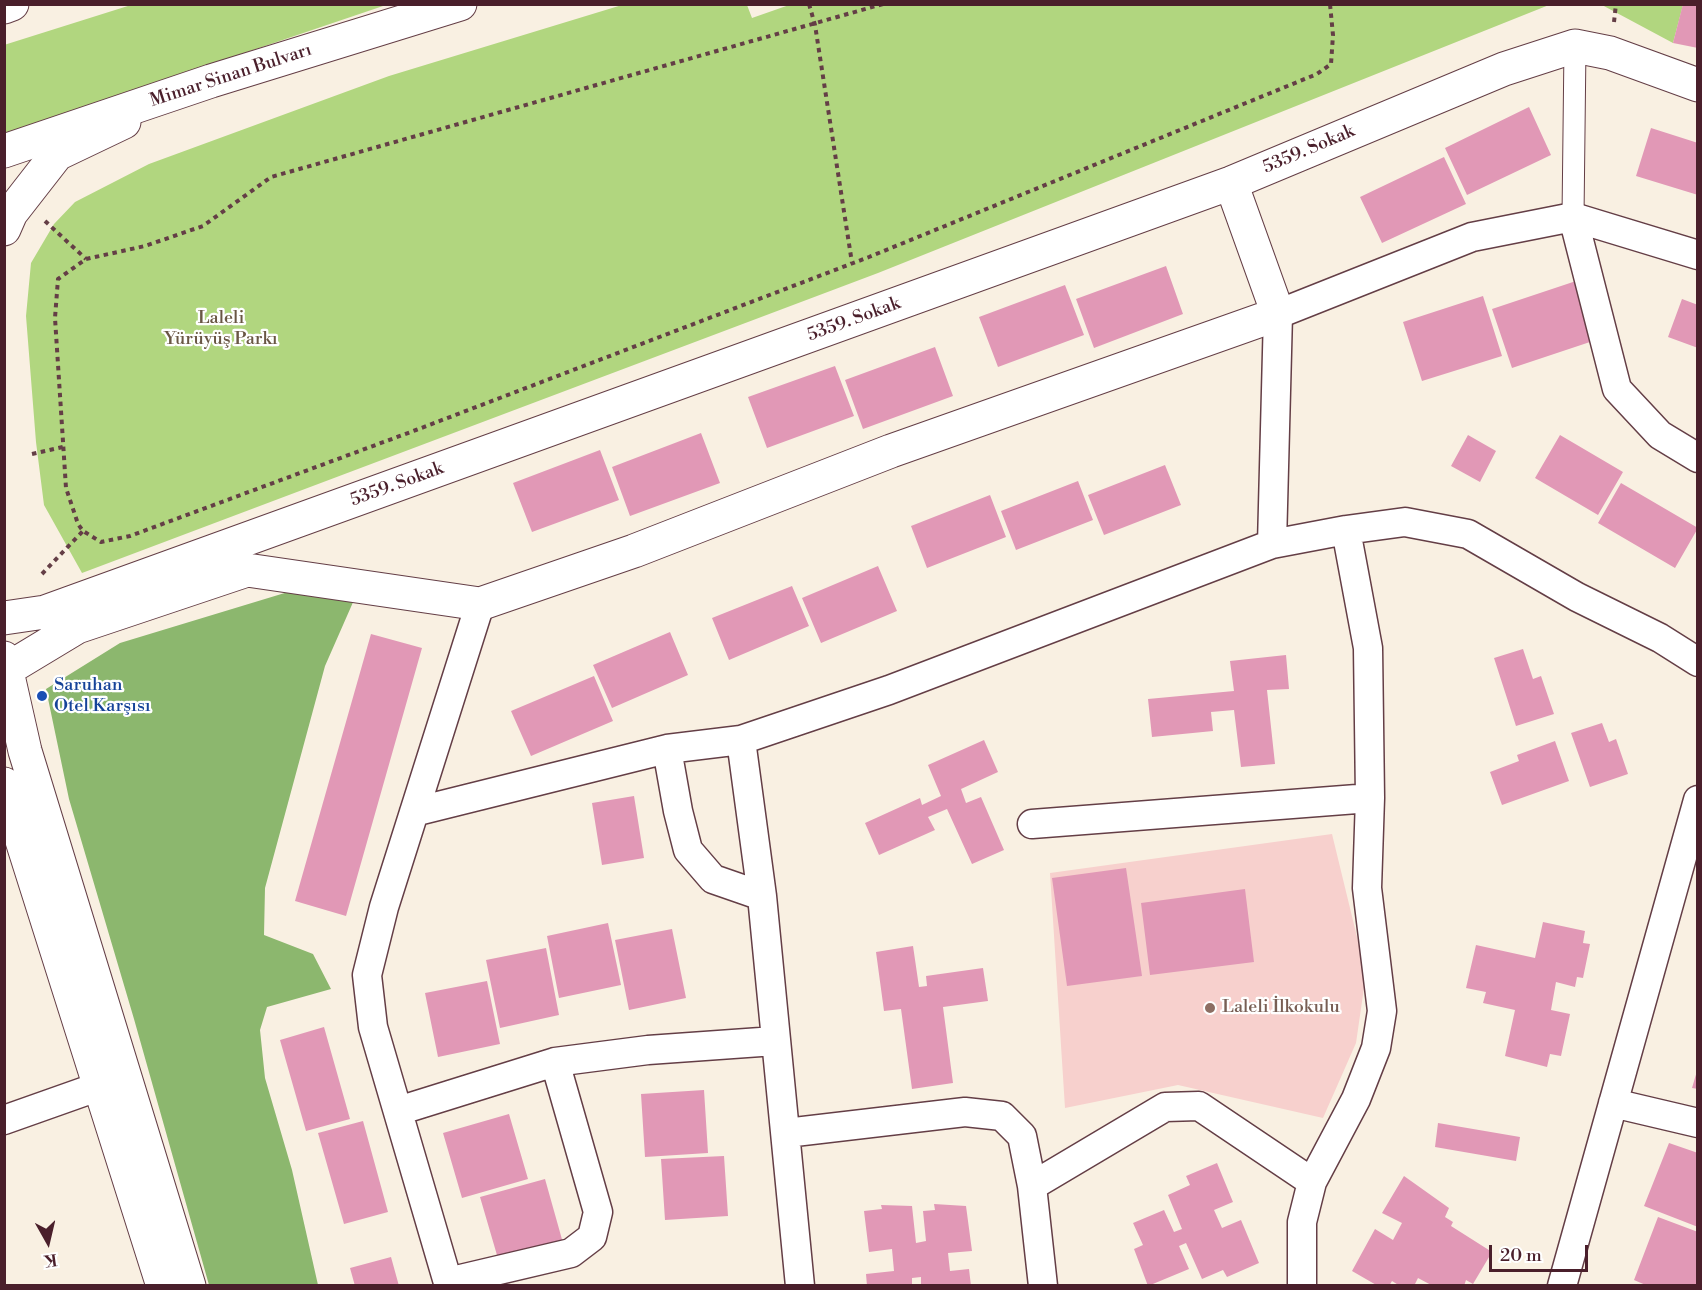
<!DOCTYPE html>
<html>
<head>
<meta charset="utf-8">
<style>
  body { margin:0 }
  #map { position:relative; width:1702px; height:1290px; overflow:hidden; background:#f9f0e2; font-family:"Libre Bodoni",serif }
  canvas { display:block }
  .frame { position:absolute; inset:0; border:6px solid #4a1f2b; pointer-events:none }
  .north { position:absolute; left:18px; top:1212px; width:60px; height:60px; -webkit-text-stroke:4px #fff; paint-order:stroke; rotate:172deg; font-size:16px; font-weight:700; line-height:24px; text-align:center; color:#4a1f2b }
  .north::after { content:''; display:block; margin:auto; width:21px; height:27px; background:#4a1f2b; clip-path:polygon(50% 0,100% 100%,50% 72%,0 100%) }
  .scale { position:absolute; left:1489px; top:1245px; width:99px; height:27px; box-sizing:border-box; border:3px solid #4a1f2b; border-top:0; padding-left:8px; font-size:18px; line-height:21px; white-space:nowrap; color:#4a1f2b; -webkit-text-stroke:4px #fff; paint-order:stroke }
</style>
</head>
<body>
<div id="map">
<canvas width="1702" height="1290"></canvas>
<div class="frame"></div>
<div class="north">K</div>
<div class="scale">20 m</div>
</div>
<script>
const g = document.querySelector('canvas').getContext('2d');
g.lineJoin = 'round';
function fill(path, color) { g.fillStyle = color; g.fill(path, 'evenodd'); }
function stroke(path, color, width, dash) { g.strokeStyle = color; g.lineWidth = width; g.lineCap = dash ? 'butt' : 'round'; g.setLineDash(dash || []); g.stroke(path); }
function label(font, color, halo, rows, align = 'center') {
  g.font = font + ' "Libre Bodoni",serif'; g.lineWidth = 4.5; g.setLineDash([]); g.textBaseline = 'middle'; g.strokeStyle = halo; g.fillStyle = color; for (const [text, x, y, turn = 0] of rows) {
    g.save(); g.translate(x, y); g.rotate((+turn || 0) * Math.PI / 180); g.textAlign = isNaN(turn) ? turn : align; if (halo) g.strokeText(text, 0, 0); g.fillText(text, 0, 0); g.restore();
  }
}
const built = new Path2D(`
  M1332,834L1366,974L1356,1043L1323,1118L1178,1085L1065,1108L1050,873Z`);
const green = new Path2D(`
  M792,4L1549,5L878,273L82,573L44,505L36,442L26,316L31,263L54,224L75,202L149,164L389,76L622,5H747L752,18Z
  M131,5H386L5,134L4,45Z
  M1602,5H1683L1673,43Z`);
const forest = new Path2D(`
  M288,592L354,600L325,666L265,888L264,935L313,954L331,989L267,1007L260,1030L265,1078L292,1170L318,1285H209L134,1019L69,799L46,689L120,643Z`);
const building = new Path2D(`
  M1683,4H1698V48L1673,43Z
  M1529,107L1551,155L1467,195L1445,148Z
  M1651,128L1698,143V195L1636,176Z
  M1444,157L1466,204L1382,243L1360,197Z
  M1166,266L1183,314L1094,348L1076,299Z
  M1576,281L1596,340L1512,368L1492,309Z
  M1065,285L1084,335L998,367L979,317Z
  M1483,296L1502,356L1422,381L1403,322Z
  M1682,299L1698,305V348L1668,337Z
  M935,347L953,396L863,429L845,380Z
  M835,366L854,416L767,448L748,397Z
  M701,433L720,483L630,516L612,467Z
  M1468,435L1496,451L1480,482L1451,466Z
  M1560,435L1623,472L1598,515L1535,478Z
  M600,450L619,500L532,532L513,483Z
  M1165,465L1181,505L1104,535L1088,495Z
  M1078,481L1093,520L1016,550L1001,511Z
  M1621,483L1698,528L1675,568L1598,523Z
  M990,495L1006,537L927,568L911,526Z
  M878,566L897,611L821,643L802,598Z
  M792,586L809,626L729,660L712,618Z
  M670,632L688,675L612,708L593,665Z
  M371,634L422,648L346,916L295,901Z
  M1523,649L1533,679L1541,676L1554,714L1516,726L1494,658Z
  M1286,655L1289,689L1267,690L1275,764L1241,767L1234,710L1211,712L1213,731L1152,737L1148,699L1234,691L1230,661Z
  M594,676L613,721L531,756L511,711Z
  M1602,723L1609,742L1616,739L1628,774L1590,787L1571,733Z
  M984,740L998,772L961,789L966,803L981,797L1004,850L972,864L947,809L928,817L935,830L879,855L865,823L920,798L922,805L941,796L928,765Z
  M1555,741L1569,781L1502,805L1490,772L1519,761L1517,755Z
  M634,796L644,858L602,865L592,803Z
  M1126,868L1142,976L1067,986L1052,878Z
  M1245,889L1254,962L1150,975L1141,903Z
  M1543,922L1585,931L1583,943L1590,944L1583,978L1577,977L1575,987L1556,982L1551,1010L1570,1014L1561,1056L1550,1054L1547,1067L1505,1056L1515,1010L1483,1003L1486,992L1466,988L1476,945L1535,958Z
  M608,923L621,985L559,998L547,936Z
  M672,929L686,998L629,1010L615,940Z
  M913,946L919,987L927,986L926,976L983,968L988,1001L943,1007L953,1083L912,1089L901,1009L884,1011L876,952Z
  M546,948L559,1015L500,1028L486,960Z
  M487,981L500,1044L438,1057L425,993Z
  M324,1027L350,1119L306,1131L280,1040Z
  M1697,1071H1698V1089L1692,1088Z
  M704,1090L708,1153L645,1157L641,1094Z
  M509,1114L528,1179L462,1198L443,1133Z
  M363,1121L388,1212L344,1224L318,1133Z
  M1438,1123L1520,1137L1516,1161L1435,1147Z
  M1669,1143L1698,1153V1227L1644,1206Z
  M724,1156L728,1216L665,1220L661,1159Z
  M1217,1163L1233,1202L1214,1210L1222,1228L1241,1220L1259,1263L1227,1277L1223,1270L1202,1279L1186,1243L1179,1246L1189,1269L1148,1286L1134,1249L1143,1245L1133,1223L1164,1210L1174,1232L1182,1229L1168,1195L1190,1185L1186,1176Z
  M1404,1176L1449,1208L1445,1217L1453,1222L1451,1226L1492,1252L1473,1284L1466,1280L1464,1286H1433L1418,1278L1414,1286H1400L1392,1281L1389,1286H1378L1352,1271L1375,1229L1393,1240L1402,1223L1382,1213Z
  M545,1179L563,1243L499,1262L480,1197Z
  M934,1204L966,1206L972,1251L948,1253L950,1271L969,1269L971,1286H921V1277L912,1278V1286H867L866,1274L894,1271L892,1249L869,1252L864,1211L882,1209L881,1205L912,1206L916,1243L926,1241L923,1211L935,1210Z
  M1658,1217L1698,1232V1286H1648L1634,1280Z
  M391,1257L399,1286H355L350,1268Z`);
const path = new Path2D(`
  M809,4L815,25L852,263
  M883,4L271,177L203,226L145,246L86,259L58,279L55,318L66,488L78,524L83,531L101,542L130,536L416,430L869,257L1317,74L1331,64L1333,35L1330,4
  M1614,22L1616,4
  M45,221L86,259
  M32,454L63,447
  M42,574L83,531`);
const pedestrian = new Path2D(`
  M1573,217L1575,46`);
const minor = new Path2D(`
  M1573,217L1617,389L1660,435L1698,458
  M1272,544L1278,314L1472,237L1573,217L1698,255
  M667,749L678,811L688,850L713,879L762,896
  M414,812L667,749L741,740
  M1032,824L1370,798
  M1613,1103L1698,1123
  M398,1111L555,1062L648,1050L775,1041
  M4,1120L100,1086
  M786,1133L965,1112L1002,1116L1022,1136L1032,1186L1043,1286
  M1032,1186L1165,1107L1199,1106L1312,1182
  M448,1282L571,1253L592,1237L598,1212L555,1062
  M449,1286L373,1027L367,975L384,907L480,604
  M800,1286L762,896L741,740L889,690L1272,544L1346,530L1405,522L1468,534L1577,597L1660,638L1698,662
  M1302,1286V1222L1312,1182L1356,1099L1376,1048L1382,1011L1367,888L1370,798L1368,648L1346,530
  M1562,1286L1698,800`);
const tertiary = new Path2D(`
  M4,229L11,213L57,154L124,122
  M4,618L45,612L1231,183L1504,69L1575,46L1610,53L1698,85
  M4,658L25,751L189,1286
  M4,671L77,627L247,570L480,604L634,551L891,451L1278,314L1231,183
  M4,784L163,1286`);
const trunk = new Path2D(`
  M4,7L12,4
  M4,151L211,81L460,4`);
const markers = [
  [42,696,6,"#1a4fb4"],
  [1210,1008,6,"#8d6e63"]
];
const streetNames = [
  ["Mimar Sinan Bulvarı",231,76,-18],
  ["5359. Sokak",1309,150,-23],
  ["5359. Sokak",854,320,-20],
  ["5359. Sokak",397,485,-20]
];
const parkNames = [
  ["Laleli",221,319],
  ["Yürüyüş Parkı",221,340]
];
const transitNames = [
  ["Saruhan",54,686],
  ["Otel Karşısı",54,707]
];
const educationNames = [
  ["Laleli İlkokulu",1222,1008]
];
fill(built, '#f7d0cd');
fill(green, '#b1d67f');
fill(forest, '#8cb76e');
fill(building, '#e198b6');
stroke(pedestrian, '#643e46', 23);
stroke(minor, '#643e46', 31);
stroke(tertiary, '#643e46', 35);
stroke(trunk, '#643e46', 35);
stroke(path, '#643e46', 4, [4.5, 4.5]);
stroke(pedestrian, '#fff', 21);
stroke(minor, '#fff', 28);
stroke(tertiary, '#fff', 33);
stroke(trunk, '#fff', 33);
for (const [x, y, r, color] of markers) { const dot = new Path2D(); dot.arc(x, y, r, 0, 2 * Math.PI); g.fillStyle = color; g.fill(dot); stroke(dot, '#fff', 2); }
label('18px', '#4a1f2b', '#fff', streetNames);
label('18px', '#695644', '#fff', parkNames);
label('18px', '#164399', '#fff', transitNames, 'left');
label('18px', '#785e54', '#fff', educationNames, 'left');
</script>
</body>
</html>
